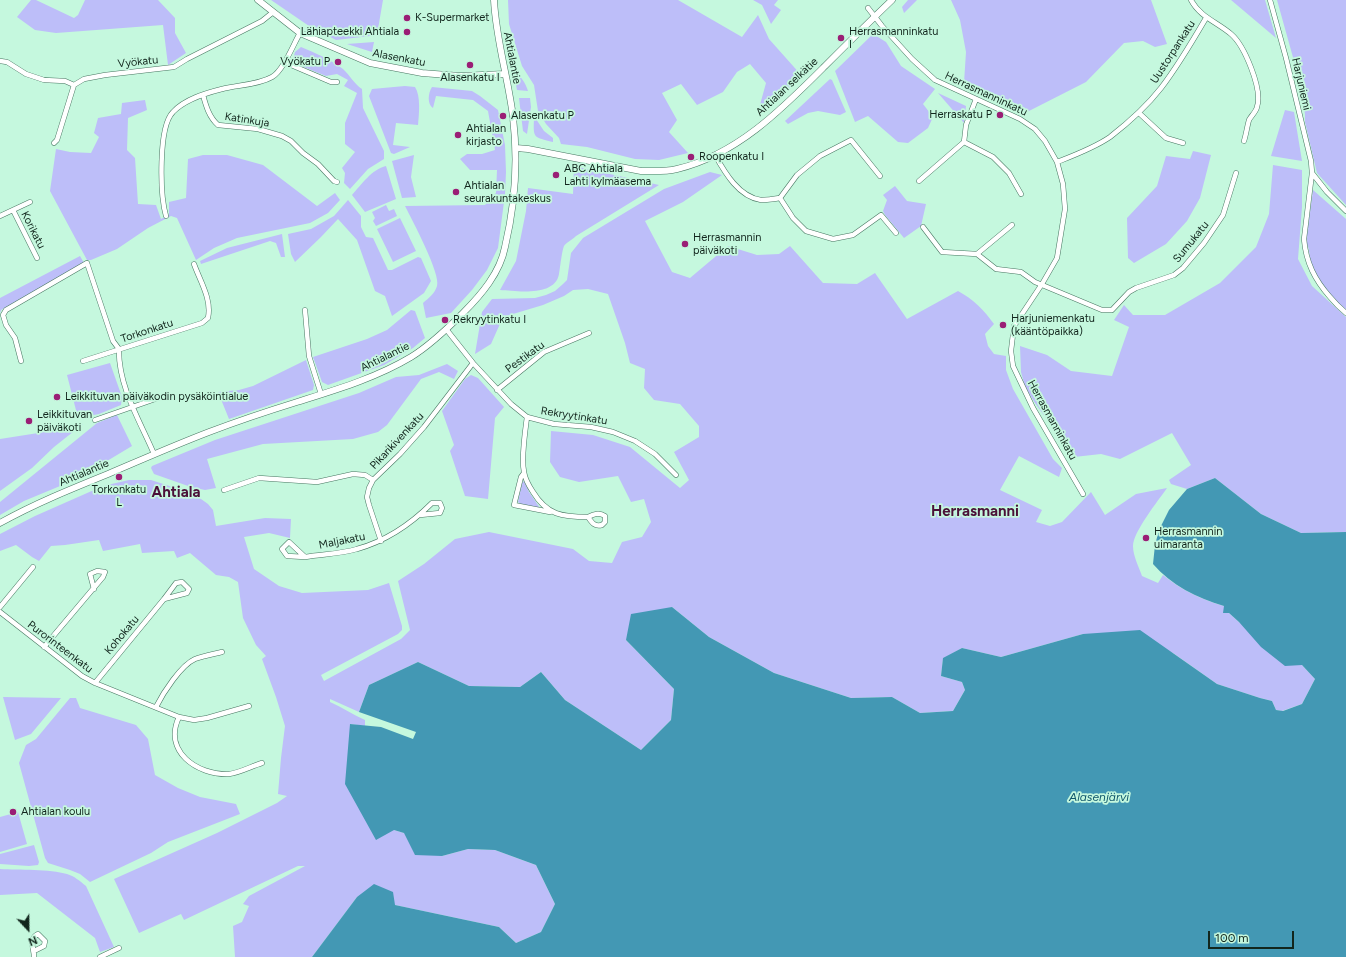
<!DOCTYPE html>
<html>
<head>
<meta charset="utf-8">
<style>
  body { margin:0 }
  #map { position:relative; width:1346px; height:957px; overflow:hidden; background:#c5f8de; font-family:Figtree,sans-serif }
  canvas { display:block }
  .north { position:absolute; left:8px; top:909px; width:40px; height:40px; -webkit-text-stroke:3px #c5f8de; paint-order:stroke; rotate:158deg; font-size:11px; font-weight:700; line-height:16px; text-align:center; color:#12261d }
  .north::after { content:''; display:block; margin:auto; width:14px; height:18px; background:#12261d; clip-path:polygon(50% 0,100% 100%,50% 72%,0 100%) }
  .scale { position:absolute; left:1208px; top:931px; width:86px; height:18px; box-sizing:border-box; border:2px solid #12261d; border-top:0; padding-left:5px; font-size:12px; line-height:14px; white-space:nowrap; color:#12261d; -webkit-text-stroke:3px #c5f8de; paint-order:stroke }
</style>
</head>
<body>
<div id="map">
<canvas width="1346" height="957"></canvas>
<div class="north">N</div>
<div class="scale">100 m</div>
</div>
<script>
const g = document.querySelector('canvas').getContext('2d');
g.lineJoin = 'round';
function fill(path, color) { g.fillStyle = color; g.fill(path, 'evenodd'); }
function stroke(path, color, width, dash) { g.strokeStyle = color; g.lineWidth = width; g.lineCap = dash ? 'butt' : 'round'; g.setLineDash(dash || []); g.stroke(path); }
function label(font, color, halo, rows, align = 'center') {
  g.font = font + ' Figtree,sans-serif'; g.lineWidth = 3.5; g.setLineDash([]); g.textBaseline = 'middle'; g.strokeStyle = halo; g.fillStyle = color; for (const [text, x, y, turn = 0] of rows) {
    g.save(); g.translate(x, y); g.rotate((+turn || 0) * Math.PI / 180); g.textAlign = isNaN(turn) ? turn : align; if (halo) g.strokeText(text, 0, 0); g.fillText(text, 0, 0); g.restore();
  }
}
const green = new Path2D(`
  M31,0H36L74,18L78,15L85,0H158L175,18V33L186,53L168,65L163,25L56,33L35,30L17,17Z
  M271,0H383L378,29L370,36L336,40L309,26Z
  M508,0H678L742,37L758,15L769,39L802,76L783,96L758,112L766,83L750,64L737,72L723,92L697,105L681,84L662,93L677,120L669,132L688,153L659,160L635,159L587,147L561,144L559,138L546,124L538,111L534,85L522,66L509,24Z
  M753,0H778L774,5L781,10L771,24L762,5Z
  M908,0H917L904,13L902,7Z
  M951,0H1151L1167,44L1155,47L1143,41L1124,43L1086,82L1027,112L964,83L966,52L960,20Z
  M1231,0H1265L1276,38Z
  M1277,0H1346V205L1317,173L1305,122V114L1294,61Z
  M873,34L886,42L901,66L935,89L923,104L933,117L928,128L908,143L898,142L868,116L855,122L835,71Z
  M374,42L372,52L347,44Z
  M301,47C315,53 330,59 343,69C350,75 354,84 362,89L363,108L384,151V159L368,169L350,189L344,183L345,173L342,168L355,152L345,144V123L357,93L344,86L348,80L337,74L326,76L296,64L293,59L295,52Z
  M513,70C520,74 526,84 528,91L517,90Z
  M830,79L832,80L846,112L840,115L818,111L808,113L788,124L785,121Z
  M405,86L415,87C421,96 419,115 418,125L396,123L393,145L410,147L394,154L391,153L369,96L372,89Z
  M432,87L472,91L480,96L498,110L505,145L506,172L505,194L498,248L487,270L472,290L451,313L426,318L423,303C429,298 435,293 437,286C441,274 412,220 405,206L485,205L496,193L497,170H470L460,159L467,154H482L495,150L488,111L473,100L436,96L433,108C427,104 428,93 432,87Z
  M938,93L966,106L964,123Z
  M519,98H530L531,107L527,134L523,131Z
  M145,100L147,110L128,118L127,150L135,158L138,204L156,205L161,219L169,215V202L186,198L188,159L203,155H227L263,165L317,206L335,193L340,200L328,213L310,223L237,238L214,248L196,260L177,218L171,216L148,228L117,249L91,260H87L50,191L56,149L70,152L91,153L99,137L94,133L98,118L121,114L122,103Z
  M1285,110L1294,112L1302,161L1271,156Z
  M534,119H536L544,131L553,138V142C534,137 533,139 534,119Z
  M1193,151L1211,155L1200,198L1187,221L1166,244L1134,263L1128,258L1127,218L1157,186L1166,156L1190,159Z
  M414,155L411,177L416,197L402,198L392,161Z
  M1273,165L1302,170V207L1298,259L1312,286L1346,317V532L1301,533L1261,514L1215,478L1187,489L1171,484L1169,480L1191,465L1172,433L1120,459L1101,454L1074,457L1035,403L1025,387L1021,372L1020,346L1047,355L1071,371L1112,376L1129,327L1114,320L1124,305L1133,315H1165L1220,283L1256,247L1269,214Z
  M386,166L396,199L365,212L352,195C361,185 372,169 386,166Z
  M574,166L659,185L576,236C573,239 566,243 564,246C562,250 560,269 559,274C555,297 517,291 500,290L516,261L526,211L528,188L573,194Z
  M710,172L722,175L683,202L645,221L672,272L690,278L728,246L757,255L779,254L790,246L823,283L857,284L875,273L907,319L958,291C973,299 984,310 994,324L985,334L988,346L994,354L1006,356V370L1013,389L1053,459L1062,468L1059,477L1019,456L1000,490L1042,510L1036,522L1050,526L1062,522L1091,492L1105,515L1136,494L1167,488C1158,501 1133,532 1133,546C1133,556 1139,567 1142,576L1158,583L1163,575C1180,589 1202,600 1224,606V612L1229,613L1239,622L1302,665L1315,679L1302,704L1282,711L1276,710L1272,701L1260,698L1217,684L1173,653L1083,634L1001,657L962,648L943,659L941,676L962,682L965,690L953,711L920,713L892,697L851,698L774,673L709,637L672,607L626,640L674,689L671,720L641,750L565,700L541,672L520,687L469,686L418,662L369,685L359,712L330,699V702C342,707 353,715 365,720V726L350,724L394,830L404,833L442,856L468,849L495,850L536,865L555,904L541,932L516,943L499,927L357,897L312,957H235L233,926L242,922L249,906L243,904L249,896L305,866H298L184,920L181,914L139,933L114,879L217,833L277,803L287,796L278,794L281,758L285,726L276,697L262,659L266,656L256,645L243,618L238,582L229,577L216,575L190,553L177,558L174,551L142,553L140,544L103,551L99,540L65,545L51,546L39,561L32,557L16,545L0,551V534L35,516L103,486L129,480H151L194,494L208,504L213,510L216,526L265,518L291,519L290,538L269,533L244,537L254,569L279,586L302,593L368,590L389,583L402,626V630L398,634L321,675L324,681L401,639L410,630L398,581L424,564L455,539L489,532L573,549L589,561L612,563L622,542L642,537L651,522L644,499L631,502L618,476L579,482L560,477L550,462L551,431L593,435L630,447L680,488L689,480L674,452L699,437V426L680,404L654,400L644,388L645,369L630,363L625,343L608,294L588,289L573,290L564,296L543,305L503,317L491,344L475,354L482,312L492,299L535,298L546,295L555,291L563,284L567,280L571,253L583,238L664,189Z
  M895,186L907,201L926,204L921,226L904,238L885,215L883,211L887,200L883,195Z
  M1313,190L1346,219V310C1331,299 1316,281 1311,263C1309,256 1310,249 1306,242Z
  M348,200L361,216V227L366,237L373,238L388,270H392L418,257L421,258L431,281L424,293L392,316L385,296L375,291L357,240L338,219L321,237L295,262L291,254L288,234L311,229L334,216Z
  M386,205L389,211L394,209L397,216L376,226L373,221L375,218L372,212Z
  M400,218L416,251L393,262L377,229Z
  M282,234L285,257H281L276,243L270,241L201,264L200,261L227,248Z
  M80,256L84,263L1,310L0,313V298Z
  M411,310L415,311L425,338L413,348L384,365L328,385L322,382L313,357L367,339L387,330Z
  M306,360L314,385L313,390L229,419L218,392L239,390L253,386Z
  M110,363L122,397L121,405L99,414L78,418L67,375Z
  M447,364L458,371L454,379L439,372L421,379L387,425L378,432L353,439L263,444L207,459L216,488L205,490L191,487L154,474L151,468L152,466L215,440L359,393L396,377L419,375Z
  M471,375L478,378L504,407L495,418L488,499L465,496L450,451L454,445L442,411L465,379Z
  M117,415L132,446L107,461L89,474L24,501L0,515V502L97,423Z
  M83,424L54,447L32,468L0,491V439L51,431Z
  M524,481L529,492L540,508L522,505L518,502L522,483Z
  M3,697L61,698L31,734L15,740Z
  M70,698H76L80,708L136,725L148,739L155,775L178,788L200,797L236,804L240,814L168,842L151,853L90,882L80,874L70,870L48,863L45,858L19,763L26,745L36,739Z
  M18,812L27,844L0,852V817Z
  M34,845L39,862L38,865L29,866L0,864V854Z
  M0,869C19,870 50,869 67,874C74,876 80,881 86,886L114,947L100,952L95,938L37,893L0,895Z`);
const water = new Path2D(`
  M1215,478L1261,514L1301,533L1346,532V957H312L357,897L374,884L393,892L395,905L499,927L516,943L541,932L555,904L536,865L495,850L468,849L442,856L415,855L404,833L394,830L376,840L345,784L350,724L381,727L413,739L416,732L359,712L369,685L418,662L469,686L520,687L541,672L565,700L641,750L671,720L674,689L626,640L631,614L672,607L709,637L774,673L851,698L892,697L920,713L953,711L965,690L962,682L941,676L943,658L962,648L1001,657L1083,634L1140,630L1217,684L1260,698L1272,701L1276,710L1283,711L1302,704L1315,679L1302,665L1285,666L1261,647L1239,622L1229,613H1223L1224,606C1197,598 1171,585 1153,564L1155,545L1159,530L1169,510L1187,489Z`);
const street = new Path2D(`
  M1191,0C1200,17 1217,22 1231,34C1244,45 1263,89 1257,107C1256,112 1251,116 1249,120C1247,127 1246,135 1244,141
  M1270,0L1286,58L1311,161L1312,173L1304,239C1306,263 1315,280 1330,297C1335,303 1340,308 1346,313
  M868,8L882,26L912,59L935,80L1020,119L1035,129L1045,141L1057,162L1063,184L1065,209L1057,258L1042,284L1014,326L1011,351L1013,366L1033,408L1083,494
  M0,61L7,62L26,74L44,80L65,81L74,85L84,79L105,75L174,67L187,59L262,21L272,13
  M284,62L331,82H337
  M203,95C206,106 209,117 218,125L258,129L282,136L291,141L303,153L318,164L334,181L337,182
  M1139,113L1166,138L1183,143
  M964,142L993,157L1009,173L1021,194
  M964,142L966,125L976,99
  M54,143L57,140L74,85
  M715,155C725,173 739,197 761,200C767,200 774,199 780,198
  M1057,162C1075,155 1094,148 1110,137C1128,123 1147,106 1161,88C1178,66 1192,42 1206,18
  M1312,173L1327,192L1346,211
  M919,181L964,142
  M780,198L793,218L806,231L833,239L853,235L881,215L896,233
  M780,198L797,175L820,156L851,140L880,176
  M13,210L37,258
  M0,216L30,202
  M166,216C160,195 158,127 173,112C185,99 206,93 222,89C238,85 258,85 272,77C283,71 293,45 300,33
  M923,227L942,252L977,254
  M977,254L996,269L1021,272L1035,282L1102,310H1112L1129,292L1136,288L1174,275L1183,268L1204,243L1223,215L1236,173
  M977,254L1012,225
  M305,310L309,356L321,394
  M446,329L473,363L511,404L527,417L554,424L591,427L613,432L635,441L655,454L676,475
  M119,349C118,386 140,421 154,454
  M21,361L15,338L6,325L3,315L6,310L87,263L113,341L119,349
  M83,361L202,323L208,318C212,299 200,281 194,264
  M497,390L544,352L589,333
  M527,417C525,432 521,458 524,472C525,479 529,486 533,492C547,515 562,517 588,517C592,523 595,527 602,525L605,522V516C599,512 594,514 588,517
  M95,420L161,397
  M524,473L521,477L514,505L550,512
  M224,490L259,478L317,482L353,474L365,475L373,480
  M381,541L369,505L367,497L369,488L373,480L400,454L424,427L473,363
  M305,557L287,556L282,549L289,542L305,557C322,554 341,554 357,549C386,541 411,524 432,503H440L442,508L440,513L420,515
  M0,607L33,567
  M0,612L82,676L95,683L179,717L194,720L207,718L249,706
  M44,647L103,577L105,572L97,571L90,574L94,589
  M95,683L164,599L187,593L189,589L182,582L176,583L164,599
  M156,707C163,693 181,665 195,659C203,656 214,654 222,652
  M179,717C163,751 196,775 229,774C239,773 252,766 262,763
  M34,951L44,946L45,941L38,934C28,939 34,948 34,957
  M100,957L119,948`);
const secondary = new Path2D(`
  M258,0L300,33L370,63L422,73L460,76L505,74
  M516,148L528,149L641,171C653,171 665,172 677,169C737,155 783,108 825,66C847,44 869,22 892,0
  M0,523C34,504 71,489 108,474C141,460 175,445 209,432C238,421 268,411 297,402C335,390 376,378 411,357C429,346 448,328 463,313C481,295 500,273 505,247C515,205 518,159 513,117C508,77 496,40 494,0`);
const markers = [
  [407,18,4,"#9a1e75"],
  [407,32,4,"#9a1e75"],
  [841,38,4,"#9a1e75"],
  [338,62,4,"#9a1e75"],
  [470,65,4,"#9a1e75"],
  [1000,115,4,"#9a1e75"],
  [503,116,4,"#9a1e75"],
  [458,135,4,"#9a1e75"],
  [691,157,4,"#9a1e75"],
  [556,175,4,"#9a1e75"],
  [456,192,4,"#9a1e75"],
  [685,244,4,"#9a1e75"],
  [445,320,4,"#9a1e75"],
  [1003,325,4,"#9a1e75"],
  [57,397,4,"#9a1e75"],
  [29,421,4,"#9a1e75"],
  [119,477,4,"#9a1e75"],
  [1146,538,4,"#9a1e75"],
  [13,812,4,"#9a1e75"]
];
const poiNames = [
  ["K-Supermarket",415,18],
  ["Lähiapteekki Ahtiala",399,32,"right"],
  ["Herrasmanninkatu",849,32],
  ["I",849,45],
  ["Vyökatu P",330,62,"right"],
  ["Alasenkatu I",470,78,"center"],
  ["Herraskatu P",992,115,"right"],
  ["Alasenkatu P",511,116],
  ["Ahtialan",466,129],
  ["kirjasto",466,142],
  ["Roopenkatu I",699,157],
  ["ABC Ahtiala",564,169],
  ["Lahti kylmäasema",564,182],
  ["Ahtialan",464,186],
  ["seurakuntakeskus",464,199],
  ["Herrasmannin",693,238],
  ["päiväkoti",693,251],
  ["Harjuniemenkatu",1011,319],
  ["(kääntöpaikka)",1011,332],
  ["Rekryytinkatu I",453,320],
  ["Leikkituvan päiväkodin pysäköintialue",65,397],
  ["Leikkituvan",37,415],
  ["päiväkoti",37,428],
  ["Torkonkatu",119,490,"center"],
  ["L",119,503,"center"],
  ["Herrasmannin",1154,532],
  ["uimaranta",1154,545],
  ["Ahtialan koulu",21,812]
];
const streetNames = [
  ["Uustorpankatu",1173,52,-57],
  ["Alasenkatu",399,58,11],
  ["Ahtialantie",512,58,79],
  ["Vyökatu",138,62,-6],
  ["Harjuniemi",1301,84,77],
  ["Ahtialan selkätie",787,87,-43],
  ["Herrasmanninkatu",986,94,25],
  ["Katinkuja",247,120,9],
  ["Korikatu",33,230,63],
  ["Sumukatu",1191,242,-51],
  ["Torkonkatu",147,331,-18],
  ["Ahtialantie",385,357,-26],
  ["Pestikatu",525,357,-36],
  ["Rekryytinkatu",574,416,9],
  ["Herrasmanninkatu",1052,420,61],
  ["Pikarikivenkatu",397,441,-47],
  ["Ahtialantie",84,473,-23],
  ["Maljakatu",342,541,-11],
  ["Kohokatu",122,635,-50],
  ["Purorinteenkatu",60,647,37]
];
const waterNames = [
  ["Alasenjärvi",1099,797]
];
const districtNames = [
  ["Ahtiala",176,493],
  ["Herrasmanni",975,512]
];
fill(green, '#bdbef9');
fill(water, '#4398b4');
stroke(street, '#477661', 5.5);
stroke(secondary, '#477661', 7);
stroke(street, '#fff', 4.5);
stroke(secondary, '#fff', 6);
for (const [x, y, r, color] of markers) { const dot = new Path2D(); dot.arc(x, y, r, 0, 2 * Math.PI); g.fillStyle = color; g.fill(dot); stroke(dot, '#c5f8de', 1.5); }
label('11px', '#12261d', '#c5f8de', poiNames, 'left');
label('11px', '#12261d', '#c5f8de', streetNames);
label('italic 12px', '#10566b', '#c5f8de', waterNames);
label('bold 15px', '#4b1139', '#c5f8de', districtNames);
</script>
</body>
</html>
